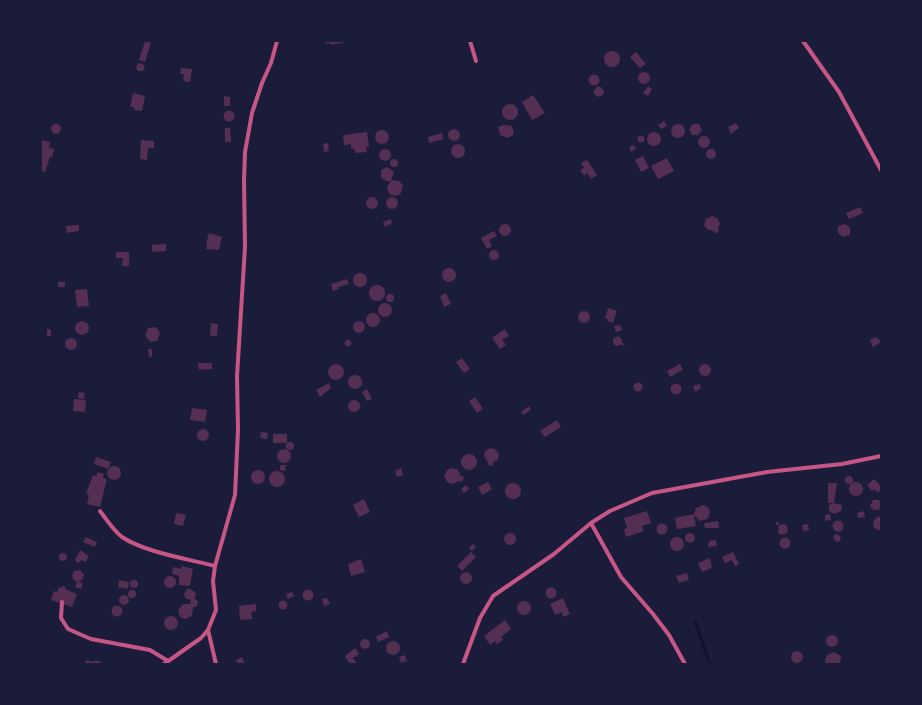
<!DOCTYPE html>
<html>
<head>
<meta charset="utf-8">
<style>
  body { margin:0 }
  #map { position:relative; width:922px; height:705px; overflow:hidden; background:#1b1b3a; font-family:Inter,sans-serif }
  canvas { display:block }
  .frame { position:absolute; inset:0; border:42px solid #1b1b3a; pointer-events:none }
</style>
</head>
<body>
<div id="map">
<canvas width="922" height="705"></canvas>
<div class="frame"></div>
</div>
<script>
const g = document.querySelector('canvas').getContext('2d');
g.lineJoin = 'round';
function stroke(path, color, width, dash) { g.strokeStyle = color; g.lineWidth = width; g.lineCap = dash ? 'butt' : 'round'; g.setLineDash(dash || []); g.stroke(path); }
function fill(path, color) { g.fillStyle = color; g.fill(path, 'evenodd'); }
const stream = new Path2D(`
  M695,621L710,664`);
const building = new Path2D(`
  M145,41L151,43L145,62L139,60Z
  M325,41H346V42L331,45V43L326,44Z
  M604 59a8 8 0 1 1 16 0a8 8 0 1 1-16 0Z
  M636,52L646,64L640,68L630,57Z
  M138,63L143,64L145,67L143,71H138L136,68Z
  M181,68L192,69L190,82L183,81L184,74H180Z
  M638 78a6 6 0 1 1 12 0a6 6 0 1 1-12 0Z
  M588.5 80a5.5 5.5 0 1 1 11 0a5.5 5.5 0 1 1-11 0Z
  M648,86L652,89L648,96L643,93Z
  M597,87H601L604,91L603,95L598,97L594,94V90Z
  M133,93L145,96L142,111L134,110V107H130Z
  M533,95L545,113L532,120L522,102Z
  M224,96L230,97V106H224Z
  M502 112a8 8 0 1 1 16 0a8 8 0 1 1-16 0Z
  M223.5 116a5.5 5.5 0 1 1 11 0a5.5 5.5 0 1 1-11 0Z
  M664,121L667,126L661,129L658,125Z
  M736,123L739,128L731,134L728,127Z
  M693,124H699L702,130L698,135H692L689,129Z
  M671 131a7 7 0 1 1 14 0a7 7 0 1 1-14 0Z
  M51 129a5 5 0 1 1 10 0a5 5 0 1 1-10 0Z
  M504,125L512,126L514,134L508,138L500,135L498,127Z
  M225,128H230L231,142H225Z
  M448 135a6 6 0 1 1 12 0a6 6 0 1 1-12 0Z
  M375 137a7 7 0 1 1 14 0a7 7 0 1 1-14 0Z
  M647 139a7 7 0 1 1 14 0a7 7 0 1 1-14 0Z
  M367,132L369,147H366L367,152L355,153V149H351V144L344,145L343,135Z
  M442,133L443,139L429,143L428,137Z
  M698 142a6 6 0 1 1 12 0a6 6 0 1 1-12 0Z
  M637.5 139a3.5 3.5 0 1 1 7 0a3.5 3.5 0 1 1-7 0Z
  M41,140L50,142L49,148L54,149L52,158L50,157L45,172L41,171Z
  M141,140L154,141V148H148L147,160L140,159Z
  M328,143L329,151L324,152L323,144Z
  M451 151a7 7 0 1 1 14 0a7 7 0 1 1-14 0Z
  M634,145L636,149L631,152L629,147Z
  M379 155a6 6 0 1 1 12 0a6 6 0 1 1-12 0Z
  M706 154a5 5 0 1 1 10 0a5 5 0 1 1-10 0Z
  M643,156L649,168L641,172L635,160Z
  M667,158L674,171L658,179L651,166Z
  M390 163a4 4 0 1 1 8 0a4 4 0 1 1-8 0Z
  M587,160L597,175L591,179L587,173L584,176L580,170L584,168L581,163Z
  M387,167L394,172L391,180L399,181L403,185L401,193L397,196L391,195L388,192L387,187L391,181H386L381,177V170Z
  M386 203a6 6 0 1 1 12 0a6 6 0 1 1-12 0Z
  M366 203a6 6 0 1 1 12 0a6 6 0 1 1-12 0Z
  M860,207L863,213L849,219L846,213Z
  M712,216L717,218L720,223L718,229L719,231L715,234L714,231L707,229L704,225L706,219Z
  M391,219L392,223L385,227L383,222Z
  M499 230a6 6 0 1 1 12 0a6 6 0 1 1-12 0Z
  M845,224L850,228V235L843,237L838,233V226Z
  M79,225V231L67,233L66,226Z
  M494,231L497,236L489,240L492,246L487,249L481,238Z
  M209,233L222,237L219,250L206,249L207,245L206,244Z
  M166,244V251L152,252V245Z
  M489 255a5 5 0 1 1 10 0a5 5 0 1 1-10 0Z
  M116,252H129V266H122L123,258H116Z
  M442 275a7 7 0 1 1 14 0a7 7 0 1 1-14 0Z
  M353 280a7 7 0 1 1 14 0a7 7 0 1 1-14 0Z
  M347,279L349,284L338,287L339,289L333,291L331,284Z
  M58,282H65V287H58Z
  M369 293a8 8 0 1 1 16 0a8 8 0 1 1-16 0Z
  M87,289L89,306L77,307L75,290Z
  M446,293L451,304L444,307L440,296Z
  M386 298a4 4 0 1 1 8 0a4 4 0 1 1-8 0Z
  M378 310a7 7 0 1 1 14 0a7 7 0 1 1-14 0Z
  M608,308L617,311L613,323L607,321L608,319L605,318Z
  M578 317a6 6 0 1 1 12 0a6 6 0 1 1-12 0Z
  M366 320a7 7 0 1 1 14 0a7 7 0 1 1-14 0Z
  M75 328a7 7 0 1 1 14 0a7 7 0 1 1-14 0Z
  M353 327a6 6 0 1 1 12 0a6 6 0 1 1-12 0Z
  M211,323L218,324L217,336H210Z
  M620,325L622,330L616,332L614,326Z
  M156,327L160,333L157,341L150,342L145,335L148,328Z
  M47,329L51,330V336H47Z
  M505,329L509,336L502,340L506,345L500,349L492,338Z
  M618,336L622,339V343L625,344L624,346L622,344L617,346L613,344V339Z
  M876,337L881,342L873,347L870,340Z
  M65 344a6 6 0 1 1 12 0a6 6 0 1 1-12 0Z
  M349,339L352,344L347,347L344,342Z
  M148,349H152V357H149Z
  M462,358L470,369L464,373L456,362Z
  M198,363H212V369L199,370Z
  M680,364L683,370L670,377L667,371Z
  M699 370a6 6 0 1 1 12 0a6 6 0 1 1-12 0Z
  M328 372a8 8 0 1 1 16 0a8 8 0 1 1-16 0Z
  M348 382a7 7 0 1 1 14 0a7 7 0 1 1-14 0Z
  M633.5 387a4.5 4.5 0 1 1 9 0a4.5 4.5 0 1 1-9 0Z
  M329,383L331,388L320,397L316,390Z
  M670.5 389a5.5 5.5 0 1 1 11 0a5.5 5.5 0 1 1-11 0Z
  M700,384L701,388L695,392L693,386Z
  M367,389L372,399L367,401L362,392Z
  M79,392L85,393L84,399L78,398Z
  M475,397L483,409L477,413L469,401Z
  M74,399L86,400L85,412L73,411Z
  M348 406a6 6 0 1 1 12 0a6 6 0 1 1-12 0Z
  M529,406L531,410L523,415L521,412Z
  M192,408L207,410L205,422L190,420Z
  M557,420L561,427L545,437L540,431Z
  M197 435a6 6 0 1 1 12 0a6 6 0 1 1-12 0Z
  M261,432L268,433L267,439L260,438Z
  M273,434H287V443H273Z
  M286 446a4 4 0 1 1 8 0a4 4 0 1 1-8 0Z
  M490,448L495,449L499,454L498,459L493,463V466L487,465L488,462L484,456L485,451Z
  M277 456a7 7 0 1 1 14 0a7 7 0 1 1-14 0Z
  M461 462a8 8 0 1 1 16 0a8 8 0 1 1-16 0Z
  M96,457L111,462L108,469L94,464Z
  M280,465H286L285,471L280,470Z
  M107 473a7 7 0 1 1 14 0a7 7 0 1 1-14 0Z
  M401,468L403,475L397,477L395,471Z
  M452,468L458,470L461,476L464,477L462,482L459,481L453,484L447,482L444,476L447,470Z
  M251 477a7 7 0 1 1 14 0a7 7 0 1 1-14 0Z
  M269 479a8 8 0 1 1 16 0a8 8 0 1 1-16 0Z
  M97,472L104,474L103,478L107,479L100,507L87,504L89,495L86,494L93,475L97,476Z
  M845 480a4 4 0 1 1 8 0a4 4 0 1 1-8 0Z
  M874,479L881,486V489L878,493L874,489L872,491L867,485Z
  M849 489a7 7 0 1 1 14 0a7 7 0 1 1-14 0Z
  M488,482L492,489L482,495L478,487Z
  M828,483H837L834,503H828Z
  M505 491a8 8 0 1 1 16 0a8 8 0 1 1-16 0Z
  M466,485L469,489L464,493L461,489Z
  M364,499L370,512L359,517L353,505Z
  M873,500H879L881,503L879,510H873L870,506Z
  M834,503L842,505L841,511L834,514L829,511V505Z
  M703,505L708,507L710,512L708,519L700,521L694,515L696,526L677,529L675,518L694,514L696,508Z
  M647,511L651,523L642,526L644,531L626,537L624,529L627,528L624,518Z
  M864,511L865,517L858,518L857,513Z
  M176,513L186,515L183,526L174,524Z
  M830,514L831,520L825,521V515Z
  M877,517H881V531L874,528L873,522Z
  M832.5 526a5.5 5.5 0 1 1 11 0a5.5 5.5 0 1 1-11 0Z
  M718,521L719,528H705L704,523Z
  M776,522H778L779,525L784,524L787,526L788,531L786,534L781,535L778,533L779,525H776Z
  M656.5 529a5.5 5.5 0 1 1 11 0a5.5 5.5 0 1 1-11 0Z
  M808,524L809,530L803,531L802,525Z
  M504 539a6 6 0 1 1 12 0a6 6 0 1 1-12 0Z
  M685 538a5 5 0 1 1 10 0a5 5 0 1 1-10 0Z
  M835,534L839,535L841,538L839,542L835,541L833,537Z
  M86,537L97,542L95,547L83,542Z
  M670 544a7 7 0 1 1 14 0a7 7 0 1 1-14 0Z
  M779.5 543a5.5 5.5 0 1 1 11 0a5.5 5.5 0 1 1-11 0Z
  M716,540L717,546L708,547L709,541Z
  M473,544L476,547L472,551L469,548Z
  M80,550L89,556L85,562L82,560L78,563L75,560Z
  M471,552L476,557L462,571L457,566Z
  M733,552L739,564L735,566L732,560L725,563L722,557Z
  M59 557a4 4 0 1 1 8 0a4 4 0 1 1-8 0Z
  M710,558L712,568L702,572L698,563Z
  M361,559L365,572L351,576L348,564Z
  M182,566L193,569L190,586L179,585V576L172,574L173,567L181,569Z
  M80,570L84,575L82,580L78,582L83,583L81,589L75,587L77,582L73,579L72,576L74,571Z
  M460 578a6 6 0 1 1 12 0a6 6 0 1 1-12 0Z
  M687,573L689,580L679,583L676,576Z
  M164 582a6 6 0 1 1 12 0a6 6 0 1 1-12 0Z
  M130 584a4 4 0 1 1 8 0a4 4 0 1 1-8 0Z
  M119,580L129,582L128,589L118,587Z
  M62,586L66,587L65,589L77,594L72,607L51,600L54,591L57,592L59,587L62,588Z
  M545.5 593a5.5 5.5 0 1 1 11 0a5.5 5.5 0 1 1-11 0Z
  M188,588L195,592L196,595L194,599L197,600L198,603L196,607H193L192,616L185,619L180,617L178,610L183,604H190L191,600L185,598L184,594Z
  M302.5 595a5.5 5.5 0 1 1 11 0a5.5 5.5 0 1 1-11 0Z
  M128 594a4 4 0 1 1 8 0a4 4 0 1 1-8 0Z
  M292,592L294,596L288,599L286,594Z
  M119 600a5 5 0 1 1 10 0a5 5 0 1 1-10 0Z
  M327,598L330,604L324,606L322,599Z
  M563,598L570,614L563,617L562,612L555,615L550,604Z
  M278.5 605a4.5 4.5 0 1 1 9 0a4.5 4.5 0 1 1-9 0Z
  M517 608a7 7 0 1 1 14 0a7 7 0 1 1-14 0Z
  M256,604V611L251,612L252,619L240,620L239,606Z
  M111.5 611a5.5 5.5 0 1 1 11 0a5.5 5.5 0 1 1-11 0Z
  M164 623a7 7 0 1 1 14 0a7 7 0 1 1-14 0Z
  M505,620L511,629L501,637L503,640L497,644L495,641L490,645L484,636Z
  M387,631L389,637L378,642L376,637Z
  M826 641a6 6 0 1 1 12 0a6 6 0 1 1-12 0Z
  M360 644a5 5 0 1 1 10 0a5 5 0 1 1-10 0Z
  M386 648a7 7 0 1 1 14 0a7 7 0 1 1-14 0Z
  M355,648L359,654L353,658L357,663L350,664L345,656Z
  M791 657a6 6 0 1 1 12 0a6 6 0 1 1-12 0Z
  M834,652L841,656L840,664H826L825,660L827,655Z
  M405,655L407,661L401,663L399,657Z
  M242,657L245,664H237L236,660Z
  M86,660L94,662L95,660L101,662V664H85Z`);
const minor = new Path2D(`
  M470,41L476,61
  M803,41L839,92L881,170
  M100,511C107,520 113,530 122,537C144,552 188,559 215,566
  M591,523L621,577L653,614L669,635L685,664
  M62,602L61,618L68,629L91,639L150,650L168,661
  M208,630L216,664
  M164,664L201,638L208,630L216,610L213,581L215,566L235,495L238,430L237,376L245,247L244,180L245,152L252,113L262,83L271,63L277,41
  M463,664L480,618L493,596L554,554L591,523L610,511L652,493L767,472L842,464L881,456`);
stroke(stream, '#12122b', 3);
fill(building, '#542f53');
stroke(minor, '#c65784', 4);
</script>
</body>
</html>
